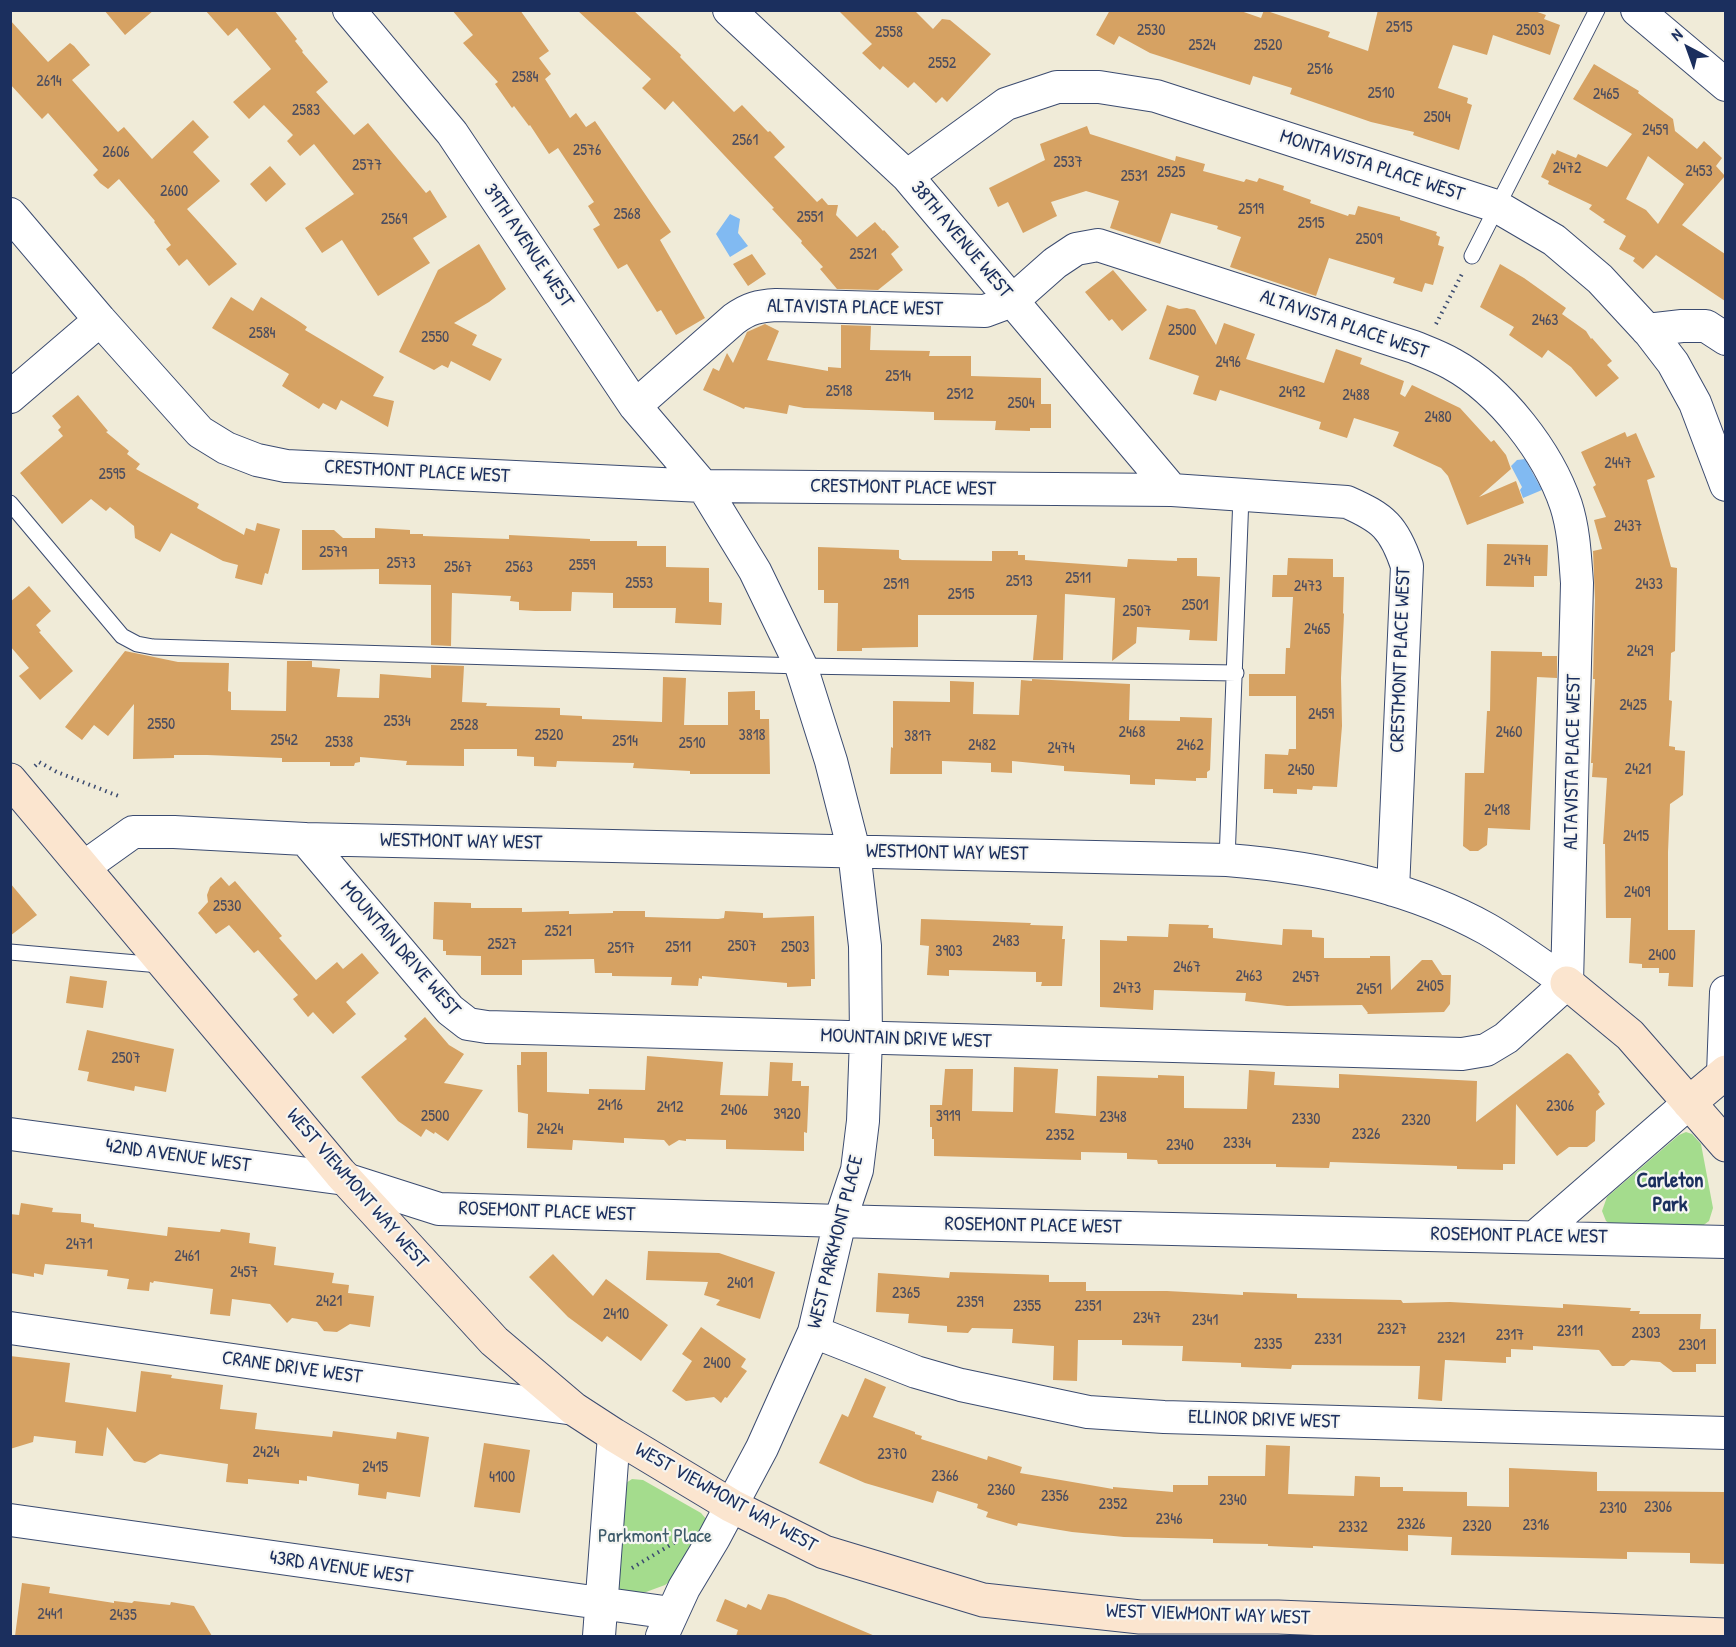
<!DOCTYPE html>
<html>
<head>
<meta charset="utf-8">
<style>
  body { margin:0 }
  #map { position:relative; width:1736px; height:1647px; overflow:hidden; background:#f0ebd8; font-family:"Patrick Hand",sans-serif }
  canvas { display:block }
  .frame { position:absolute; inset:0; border:12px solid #1b2f5e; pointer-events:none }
  .north { position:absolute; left:1658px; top:18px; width:60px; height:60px; -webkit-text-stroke:4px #f6f6f2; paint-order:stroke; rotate:319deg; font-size:16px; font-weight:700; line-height:24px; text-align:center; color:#1b2f5e }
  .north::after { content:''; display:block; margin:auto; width:21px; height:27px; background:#1b2f5e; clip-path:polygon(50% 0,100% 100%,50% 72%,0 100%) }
</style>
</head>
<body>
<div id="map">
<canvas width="1736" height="1647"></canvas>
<div class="frame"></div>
<div class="north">N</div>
</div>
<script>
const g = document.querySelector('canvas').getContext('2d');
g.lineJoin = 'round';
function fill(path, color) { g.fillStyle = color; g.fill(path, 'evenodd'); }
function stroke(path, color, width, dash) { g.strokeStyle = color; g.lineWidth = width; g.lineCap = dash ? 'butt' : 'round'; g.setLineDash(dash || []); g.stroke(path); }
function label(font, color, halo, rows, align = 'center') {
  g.font = font + ' "Patrick Hand",sans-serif'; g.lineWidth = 4.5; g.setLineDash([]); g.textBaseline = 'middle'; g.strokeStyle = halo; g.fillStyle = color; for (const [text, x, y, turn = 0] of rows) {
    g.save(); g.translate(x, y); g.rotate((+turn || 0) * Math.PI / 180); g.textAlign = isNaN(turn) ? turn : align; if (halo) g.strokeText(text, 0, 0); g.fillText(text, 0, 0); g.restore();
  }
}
const green = new Path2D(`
  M1686,1132L1692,1134L1701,1144L1713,1208L1709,1221L1701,1227L1611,1225L1606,1221L1602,1211L1607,1197L1679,1135Z
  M632,1479L643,1480L701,1513L707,1520L673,1579L665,1585L646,1592L632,1593L620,1589L615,1584L623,1485Z`);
const water = new Path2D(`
  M730,214L740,219L738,233L748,246L730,257L716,234Z
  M1525,459L1542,490L1523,498L1520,490L1522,487L1511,466L1517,460Z`);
const building = new Path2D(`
  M104,10H154L125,35Z
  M205,10H274L297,39L295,41L303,51L302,52L328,82L316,92L354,135L368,123L426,193L430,190L447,217L413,238L430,263L378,296L342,240L322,253L305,228L354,194L314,144L300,156L287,141L293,135L264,105L249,119L233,102L271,69L237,28L228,36Z
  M452,10H520L549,51L539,58L551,74L545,79L570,118L576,113L586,127L595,121L671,232L660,240L705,318L676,335L661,310L657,312L627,264L618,269L593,229L600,225L588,206L594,202L558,148L549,154L530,125L529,126L514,106L512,108L495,84L498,82L463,43L473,35Z
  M577,10H633L681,55L680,57L734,112L742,105L768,132L770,131L785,147L774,157L817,202L822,198L828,205H838L836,215L857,237L875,222L883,231L884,230L899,247L891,254L903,270L878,290L837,289L820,269L823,267L801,243L802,241L772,209L774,208L673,101L665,110L642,88L651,79Z
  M838,10H914L933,29L942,19L950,20L991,54L947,102L942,97L936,103L914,82L908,88L883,66L880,70L862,53L872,44Z
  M1110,10H1238L1261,18L1264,10L1330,32L1328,37L1368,51L1378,10H1532L1546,15L1544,19L1560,25L1550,55L1493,35L1487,55L1453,45L1438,88L1468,98L1467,103L1472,105L1459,150L1413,135L1414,132L1371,122L1290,94L1292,88L1253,76L1250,85L1150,53L1119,36L1114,45L1096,35Z
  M10,20L48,62L70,43L74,46L90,65L72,80L118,132L124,127L152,159L193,120L209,137L193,152L220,181L187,209L237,264L209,286L187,259L179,266L166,249L171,245L154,222L155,221L119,179L108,189L100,183L93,175L98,170L48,113L42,119L10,84Z
  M1594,64L1639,91L1638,93L1673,119L1675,131L1697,149L1704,141L1722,158L1716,166L1725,176L1682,225L1725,254V301L1656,255L1643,269L1633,261L1635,258L1619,249L1626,236L1603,222L1605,220L1589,209L1592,205L1548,184L1549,181L1541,177L1552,153L1555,155L1557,150L1576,158L1578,154L1607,167L1632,134L1573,99ZM1648,156L1684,184L1658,224L1646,210L1626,199Z
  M1087,126L1090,134L1175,161L1176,156L1205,164L1203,171L1244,182L1246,179L1257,182L1259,178L1284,186L1283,190L1311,200L1310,203L1348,216L1349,214L1355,215L1358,206L1400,217V220L1437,232L1436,235L1440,237L1438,245L1444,247L1433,285L1425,283L1422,292L1393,283L1395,278L1329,258L1316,296L1230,267L1241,237L1217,229L1218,226L1171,213L1160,244L1110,228L1119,201L1086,191L1051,202L1057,216L1023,233L1008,202L998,207L989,188L1045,160L1040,144Z
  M270,166L286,184L266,202L250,184Z
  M479,244L506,289L489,302L454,323L477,335L472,345L502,359L490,381L451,361L448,368L442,365L434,370L399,352L438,270Z
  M752,254L766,274L748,286L733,264Z
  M1500,264L1524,278L1566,308L1562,314L1586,331L1591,339L1592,338L1612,361L1607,365L1619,378L1596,397L1571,367L1548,350L1542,358L1509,335L1514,327L1480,307Z
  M1113,270L1147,310L1122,331L1112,319L1109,321L1085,292Z
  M231,297L253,311L261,297L300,322L307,327L305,330L384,377L373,396L394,401L388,427L341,400L336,410L323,403L319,409L282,386L289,374L212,328Z
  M1167,305L1179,309L1187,308L1195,310L1216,345L1224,323L1255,334L1246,359L1324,383L1336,349L1362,358L1360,364L1404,381L1400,394L1405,397L1412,385L1460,408L1491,442L1494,440L1506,455L1511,469L1479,497L1516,481L1524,503L1467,525L1448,476L1441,468L1393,446L1399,432L1354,418L1347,438L1319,429L1321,422L1220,390L1216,401L1193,394L1199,376L1149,359Z
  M765,324L779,331L767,360L828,371V367L841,368V325L871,326L870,350L930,351L929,356H971V376L1041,378V404H1051V428H1030V431L995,430L996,421L934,420V412L804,408L789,405L787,414L745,407L744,409L703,390L713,368L719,371L727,353L733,363L747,332Z
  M78,395L108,431L106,432L129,451L127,454L140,464L136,469L199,504L197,508L244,535L246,528L255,531L257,523L280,529L268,574L265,573L262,585L235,578L238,565L223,561L171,533L160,552L135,538L134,526L110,507L106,511L91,499L62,524L20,473L63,436L58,430L61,427L52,416Z
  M1625,432L1627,437L1636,433L1655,477L1647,480L1671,567L1677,568L1675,651L1671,653L1669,700L1672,701L1669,746L1675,747V750L1685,751L1683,795L1670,804L1668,852V930H1695L1693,987L1668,986L1669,973H1659V968H1642V964L1629,963L1631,918H1606L1605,844H1603L1607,778L1592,777L1593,763H1591L1595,679H1593L1595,600L1593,551L1602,549L1594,520L1606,517L1593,487L1596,485L1581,452Z
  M375,528L410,530V534H423V536L509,539V535L590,539V541H637V546H666V567L709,568V602L722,603L721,625L675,623L676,608H613V593L572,592L571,611H535L519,610V602L510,601L511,596L452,593L451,646L431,645V585L379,584V569L302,570V530H334L343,538H375Z
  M1487,544L1548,545L1547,576H1534V587L1486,586Z
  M818,547L899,550V558L902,560L992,561V551H1018V555H1025V560L1127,567L1128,559L1177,561V558H1197V576L1220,577L1217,641L1189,640L1190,630L1137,627L1136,643L1112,661L1115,598L1065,594L1063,660H1033L1037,615H918V647L862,648V651H837L838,603H824V590H818Z
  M1288,558L1333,559V577H1344L1343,613L1344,614L1341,678L1342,726L1337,787L1313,786L1312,790L1297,789V794L1273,793V789H1264L1265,754L1288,755L1289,749H1296V696H1249V674H1285L1286,648H1290L1293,597H1272L1273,575H1287Z
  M29,586L51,611L36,625L41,631L39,632L73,671L40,700L19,676L29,668L10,646V602Z
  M125,651L178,662L229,663L228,691L231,692V710L286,711L287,661H312V667L340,669L337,697L379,698L380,674L431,678V665L464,666L462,702L487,703L486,706L560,708V715L582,716V719L662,722L663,677L686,678L684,725H728V692L755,691V710H760V719H769L770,774H690V771L633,768L634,763L557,761L556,767L534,766V757L517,756V749H464V766L406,765L407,761L360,757V762L355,763L354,766H330V762H282V758L207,755H174V758L133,759L134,704L108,736L94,725L82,740L65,727Z
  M1491,651L1542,652V656H1557V678L1537,677L1530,830L1488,828L1487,845L1478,851H1470L1463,846L1465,773H1484L1487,711H1490Z
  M1032,679L1130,684L1129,720L1180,721V717L1212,718L1210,770L1207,772V778H1196V781L1155,779V785L1130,784V775L1064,771V766L1012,761V773L991,772V763L942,761V774H890L891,747L893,748V701L950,702V681L974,682L973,714L1019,715L1021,680L1032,681Z
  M221,877L229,886L235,881L282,936L279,938L316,980L337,962L343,969L362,953L379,973L346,1002L356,1014L333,1034L313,1012L308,1017L293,999L298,995L258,950L254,953L229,925L216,934L198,913L208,902L207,895L210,887Z
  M10,883L37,915L10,936Z
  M434,902L471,903V908H522V912L569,911V914L613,913V911H645V917L718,919L724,918L725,911L763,913V918L814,916L815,979H811V986L787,987V983L702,976V979L699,978L698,986L671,985L672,977L612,976V973H595L594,959L522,960V975H481V956L446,955V951H443V940L433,939Z
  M921,919L1031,923L1030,925L1063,926L1062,939H1065L1062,986H1041L1042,982H1036V972L949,970V976L927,975L929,946L920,945Z
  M1169,924L1209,925L1208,928H1213V938L1282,945L1283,929L1312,930V937L1324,938V958H1370V956H1390L1391,990L1422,960H1432L1442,975H1451L1450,1004L1444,1012L1367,1014L1368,1013L1362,1005L1287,1006L1245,1001L1246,993L1154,990L1153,1010L1100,1007V940L1127,941V936L1168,937Z
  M70,976L107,981L103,1008L66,1003Z
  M425,1017L449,1045L464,1054L444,1083L483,1090L448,1141L435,1132L434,1134L426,1129L421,1137L398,1121L361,1077L407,1039L404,1036Z
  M87,1030L174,1049L166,1092L135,1086L134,1091L87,1081L89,1072L78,1070Z
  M521,1052H547V1092L589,1094V1089L645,1090L647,1056L723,1062L720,1095L768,1096L770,1062L793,1063L792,1081H801V1086H809L807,1133L804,1132V1151L726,1149V1140L686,1139V1141L679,1140L669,1146L664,1140L624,1138V1143L573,1140L572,1150L527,1148L528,1114L518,1112L517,1065H521Z
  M1567,1053L1571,1055L1600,1092L1598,1094L1605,1104L1596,1111L1595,1141L1587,1147H1569L1557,1156L1516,1104L1515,1164H1503V1170L1457,1169V1166L1330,1162L1329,1168L1276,1167V1164H1158L1157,1160L1127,1159V1153L1081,1152V1160L934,1156V1139H932V1127H930V1105H942L945,1069H973L972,1111L1013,1112L1014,1067L1058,1069L1055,1113L1096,1116L1097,1076L1158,1078V1075L1184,1076V1108L1247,1109L1249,1070L1275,1072L1274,1085L1339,1088V1074L1477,1081L1476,1122Z
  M21,1203L53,1208L52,1212L81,1214V1222L94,1224V1227L167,1236L168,1227L220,1232L221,1229L250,1233L249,1243L276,1247L274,1265L334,1273L332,1283L349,1285L348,1293L374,1296L370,1327L350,1324L337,1332L324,1331L317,1322L292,1318L287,1323L270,1304L232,1299L230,1316L210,1314L213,1289L154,1281L153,1283L150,1282L149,1291L127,1289L129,1279L107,1276L108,1270L45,1264L43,1275L34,1273V1277L10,1273V1214L19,1215Z
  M648,1251L719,1253L775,1272L760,1319L716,1305L720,1300L704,1295L708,1282L646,1280Z
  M553,1254L593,1296L606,1279L668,1325L641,1361L607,1336L602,1342L568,1317L529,1277Z
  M950,1272L1049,1275V1282H1086V1291H1167L1243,1295V1292L1297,1294V1298L1401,1300L1403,1303L1450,1302L1563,1308V1304L1631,1308L1630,1311H1640L1639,1314H1701L1700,1329H1716V1364H1696V1372H1673L1660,1362L1631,1360L1624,1366H1612L1599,1350L1533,1346V1350L1511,1349V1357H1506V1363L1445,1360L1442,1401L1418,1399L1420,1366L1292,1365L1291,1369L1241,1367V1363L1182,1361L1183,1346L1122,1345V1340H1078L1077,1381L1053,1380L1054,1346L1012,1343L1013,1329L972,1328L968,1333L947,1332V1326L908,1323L909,1314L876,1312L878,1273L949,1278Z
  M701,1327L746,1359L741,1367L747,1371L727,1398L725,1397L721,1403L714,1397L686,1401L672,1391L692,1361L682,1354Z
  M10,1356L70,1363L65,1402L136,1412L141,1371L172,1375L171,1378L223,1385L220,1409L257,1413L255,1429L332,1437L333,1431L396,1439L397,1432L429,1437L420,1497L387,1492L386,1499L358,1495L359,1484L307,1476V1481L299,1480V1484L248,1479V1484L226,1482L228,1464L160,1454L145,1463L134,1461L107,1427L103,1456L75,1453L76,1441L34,1436L33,1442L10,1449Z
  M865,1378L886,1387L873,1417L915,1432V1434L922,1436L921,1439L987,1460L988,1456L1022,1467L1020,1473L1113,1489V1487L1173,1492V1485H1208V1476H1265L1266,1445L1290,1446L1288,1494L1354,1496L1355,1476L1380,1477V1487H1403V1491L1467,1492V1506L1509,1507V1468L1597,1472V1491L1725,1492V1564L1690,1563V1553L1627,1552V1559L1451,1555L1452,1537L1408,1535V1551L1313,1546V1548L1268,1546V1544L1213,1543V1539L1124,1537L1072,1532L1018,1523L1017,1526L986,1517L988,1512L977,1508L978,1504L937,1491L933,1503L865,1483L819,1463L842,1414L848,1417Z
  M484,1443L530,1450L520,1513L474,1507Z
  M22,1583L50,1587L49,1593L114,1603V1601L132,1603L134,1601L170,1605L171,1602L194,1606L212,1636H15Z
  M768,1594L785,1598L875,1636H736L738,1630L716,1621L725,1599L746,1608L748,1604L761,1610Z`);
const path = new Path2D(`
  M1436,324L1463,272
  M35,766L39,762L57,772L121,797
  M632,1568L677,1541`);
const lane = new Path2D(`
  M1472,256L1597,10
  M10,503L122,636L137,644L153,647L801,666L1236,673
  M1227,860L1241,496
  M10,952L160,965`);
const street = new Path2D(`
  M349,10L452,133L635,406L703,486L755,571L801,666L831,761L854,851L865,946L866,1038L863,1121L857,1170L840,1221L814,1332L762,1448L714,1538L684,1588L662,1636
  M729,10L907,176L1172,490
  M1637,10L1726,85
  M907,176L1006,104L1057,87H1099L1156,96L1496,206L1554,240L1600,279L1650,333L1673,363L1695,403L1726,485
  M10,214L100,320L200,432L226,448L257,460L286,466L703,486L1172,490L1347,502C1383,518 1394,527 1407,566L1393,890
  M1647,330L1682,326H1706L1726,339
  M10,397L100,320
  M635,406L734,319C749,308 759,306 776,305L985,311L1012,301L1055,263L1076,249L1098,245L1414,347C1426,352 1440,357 1452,364C1501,391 1548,452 1566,505C1574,530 1575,556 1577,583L1567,983
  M305,839L450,1010L468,1024L487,1027L1462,1054L1486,1050L1506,1038L1567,983
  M84,867L133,832H174L305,839L1227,860C1316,867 1408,885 1487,929C1515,945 1541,965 1567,983
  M1723,1074L1726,992
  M10,1134L345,1179L439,1209L874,1222L1726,1242
  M1536,1236L1689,1103
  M10,1328L574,1409
  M814,1332L916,1372L961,1385L1088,1412L1164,1417L1726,1433
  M10,1520L671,1613
  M599,1636L614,1435`);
const secondary = new Path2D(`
  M10,780L340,1173L494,1341L574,1409L614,1435L732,1506L824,1552L983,1600L1140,1617H1278L1726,1635
  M1567,983L1630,1035L1726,1145
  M1689,1103L1726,1072`);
const numberNames = [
  ["2515",1399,28],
  ["2530",1151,31],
  ["2503",1530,31],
  ["2558",889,33],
  ["2524",1202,46],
  ["2520",1268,46],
  ["2552",942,64],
  ["2516",1320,70],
  ["2584",525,78],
  ["2614",49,82],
  ["2510",1381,94],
  ["2465",1606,95],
  ["2583",306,111],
  ["2504",1437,118],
  ["2459",1655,131],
  ["2561",745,141],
  ["2576",587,151],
  ["2606",116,153],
  ["2537",1068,163],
  ["2577",367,166],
  ["2472",1567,169],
  ["2453",1699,172],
  ["2525",1171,173],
  ["2531",1134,177],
  ["2600",174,192],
  ["2519",1251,210],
  ["2568",627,215],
  ["2551",810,218],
  ["2569",394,220],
  ["2515",1311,224],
  ["2509",1369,240],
  ["2521",863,255],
  ["2463",1545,321],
  ["2500",1182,331],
  ["2584",262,334],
  ["2550",435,338],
  ["2496",1228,363],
  ["2514",898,377],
  ["2518",839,392],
  ["2492",1292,393],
  ["2512",960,395],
  ["2488",1356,396],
  ["2504",1021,404],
  ["2480",1438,418],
  ["2447",1618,464],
  ["2595",112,475],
  ["2437",1628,527],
  ["2579",333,553],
  ["2474",1517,561],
  ["2573",401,564],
  ["2559",582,566],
  ["2567",458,568],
  ["2563",519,568],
  ["2511",1078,579],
  ["2513",1019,582],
  ["2553",639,584],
  ["2519",896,585],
  ["2433",1649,585],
  ["2473",1308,587],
  ["2515",961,595],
  ["2501",1195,606],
  ["2507",1137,612],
  ["2465",1317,630],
  ["2429",1640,652],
  ["2425",1633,706],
  ["2459",1321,715],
  ["2534",397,722],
  ["2550",161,725],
  ["2528",464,726],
  ["2468",1132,733],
  ["2460",1509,733],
  ["2520",549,736],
  ["3818",752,736],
  ["3817",918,737],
  ["2542",284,741],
  ["2514",625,742],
  ["2538",339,743],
  ["2510",692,744],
  ["2482",982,746],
  ["2462",1190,746],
  ["2474",1061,749],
  ["2421",1638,770],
  ["2450",1301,771],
  ["2418",1497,811],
  ["2415",1636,837],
  ["2409",1637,893],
  ["2530",227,907],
  ["2521",558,932],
  ["2483",1006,942],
  ["2527",502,945],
  ["2507",742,947],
  ["2511",678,948],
  ["2503",795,948],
  ["2517",621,949],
  ["3903",949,952],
  ["2400",1662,956],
  ["2467",1187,968],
  ["2463",1249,977],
  ["2457",1306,978],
  ["2405",1430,987],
  ["2473",1127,989],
  ["2451",1369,990],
  ["2507",126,1059],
  ["2416",610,1106],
  ["2306",1560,1107],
  ["2412",670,1108],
  ["2406",734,1111],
  ["3920",787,1115],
  ["2500",435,1117],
  ["3919",948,1117],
  ["2348",1113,1118],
  ["2330",1306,1120],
  ["2320",1416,1121],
  ["2424",550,1130],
  ["2326",1366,1135],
  ["2352",1060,1136],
  ["2334",1237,1144],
  ["2340",1180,1146],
  ["2471",79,1245],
  ["2461",187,1257],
  ["2457",244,1273],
  ["2401",740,1284],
  ["2365",906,1294],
  ["2421",329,1302],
  ["2359",970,1303],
  ["2355",1027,1307],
  ["2351",1088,1307],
  ["2410",616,1315],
  ["2347",1147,1319],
  ["2341",1205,1321],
  ["2327",1392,1330],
  ["2311",1570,1332],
  ["2303",1646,1334],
  ["2317",1510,1336],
  ["2321",1451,1339],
  ["2331",1328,1340],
  ["2335",1268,1345],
  ["2301",1692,1346],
  ["2400",717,1364],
  ["2424",266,1453],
  ["2370",892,1455],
  ["2415",375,1468],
  ["2366",945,1477],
  ["4100",502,1478],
  ["2360",1001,1491],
  ["2356",1055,1497],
  ["2340",1233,1501],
  ["2352",1113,1505],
  ["2306",1658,1508],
  ["2310",1613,1509],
  ["2346",1169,1520],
  ["2326",1411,1525],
  ["2316",1536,1526],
  ["2320",1477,1527],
  ["2332",1353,1528],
  ["2441",50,1615],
  ["2435",123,1616]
];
const streetNames = [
  ["MONTAVISTA PLACE WEST",1372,166,18],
  ["38TH AVENUE WEST",961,240,50],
  ["39TH AVENUE WEST",528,246,56],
  ["ALTAVISTA PLACE WEST",855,308,1],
  ["ALTAVISTA PLACE WEST",1344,325,19],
  ["CRESTMONT PLACE WEST",417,472,3],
  ["CRESTMONT PLACE WEST",903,488,1],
  ["CRESTMONT PLACE WEST",1401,660,-88],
  ["ALTAVISTA PLACE WEST",1573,762,-89],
  ["WESTMONT WAY WEST",461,842,1],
  ["WESTMONT WAY WEST",947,853,1],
  ["MOUNTAIN DRIVE WEST",400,949,49],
  ["MOUNTAIN DRIVE WEST",906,1039,2],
  ["42ND AVENUE WEST",178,1156,8],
  ["WEST VIEWMONT WAY WEST",357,1189,49],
  ["ROSEMONT PLACE WEST",547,1212,2],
  ["ROSEMONT PLACE WEST",1033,1226,1],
  ["ROSEMONT PLACE WEST",1519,1236,1],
  ["WEST PARKMONT PLACE",836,1242,-76],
  ["CRANE DRIVE WEST",292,1368,8],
  ["ELLINOR DRIVE WEST",1264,1420,2],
  ["WEST VIEWMONT WAY WEST",726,1498,29],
  ["43RD AVENUE WEST",341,1568,8],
  ["WEST VIEWMONT WAY WEST",1208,1615,2]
];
const parkNames = [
  ["Parkmont Place",655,1537]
];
const neighbourhoodNames = [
  ["Carleton",1670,1181],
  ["Park",1670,1205]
];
fill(green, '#a4dc8d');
fill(water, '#81baf2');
fill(building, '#d6a263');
stroke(lane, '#3b4b70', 17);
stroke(street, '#3b4b70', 34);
stroke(secondary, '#3b4b70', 35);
stroke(path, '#3b4b70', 4, [1.5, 4.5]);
stroke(lane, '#fff', 15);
stroke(street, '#fff', 32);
stroke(secondary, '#fbe5cf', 33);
label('16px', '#4a4c5f', null, numberNames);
label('20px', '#1b2f5e', '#f6f6f2', streetNames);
label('20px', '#3d5a6a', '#f6f6f2', parkNames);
label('bold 21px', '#1b2f5e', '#f6f6f2', neighbourhoodNames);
</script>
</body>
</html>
